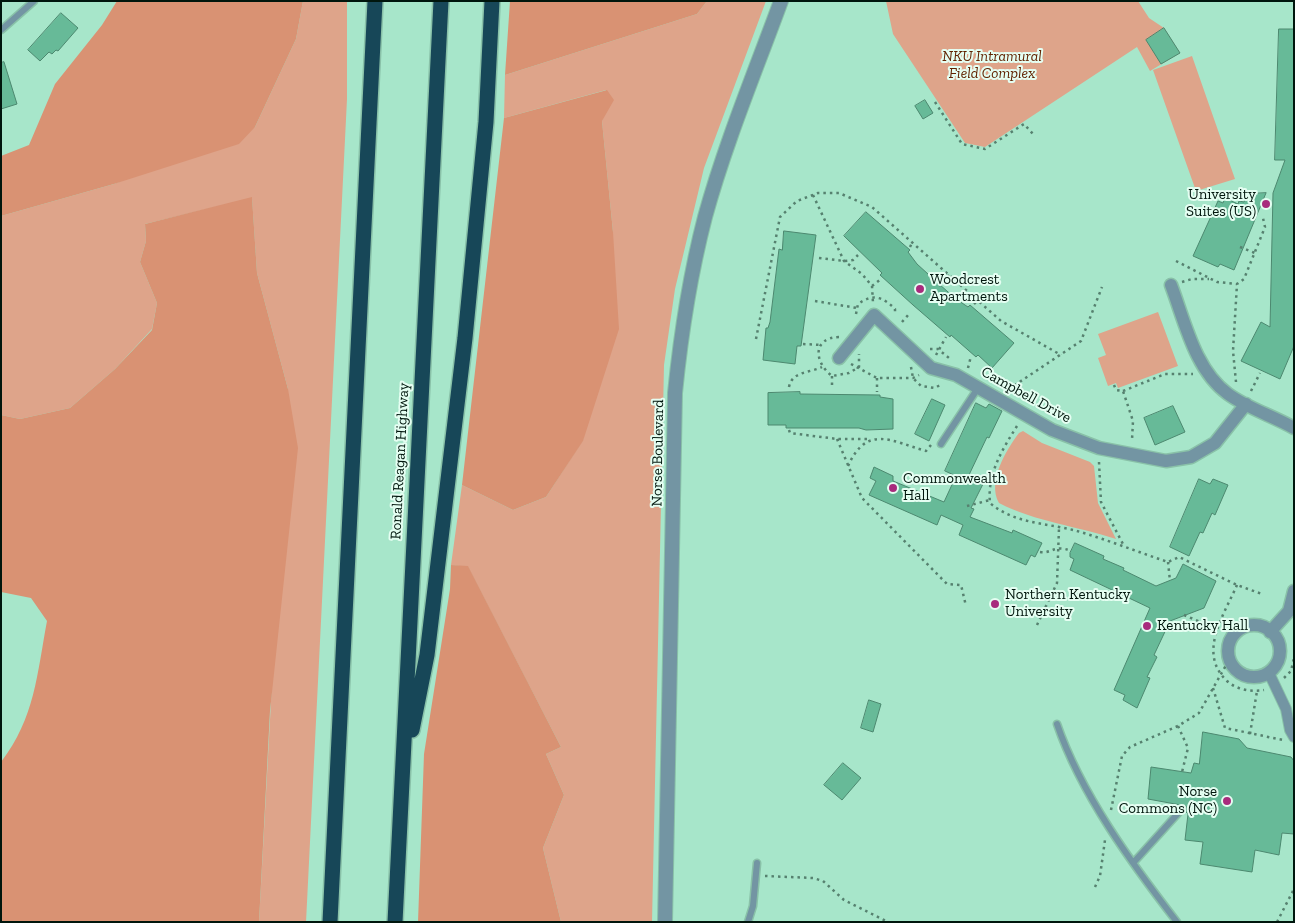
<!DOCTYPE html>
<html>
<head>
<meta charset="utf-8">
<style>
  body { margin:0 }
  #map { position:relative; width:1295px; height:923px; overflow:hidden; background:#a7e6ca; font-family:"Zilla Slab",serif }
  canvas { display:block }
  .frame { position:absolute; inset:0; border:2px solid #00160d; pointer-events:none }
</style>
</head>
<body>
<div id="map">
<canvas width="1295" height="923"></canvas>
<div class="frame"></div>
</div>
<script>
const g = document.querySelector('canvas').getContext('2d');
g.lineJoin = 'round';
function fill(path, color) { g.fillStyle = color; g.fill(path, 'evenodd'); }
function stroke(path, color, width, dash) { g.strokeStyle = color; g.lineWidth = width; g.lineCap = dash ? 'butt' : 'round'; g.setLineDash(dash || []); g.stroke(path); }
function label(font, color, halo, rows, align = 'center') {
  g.font = font + ' "Zilla Slab",serif'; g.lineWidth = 4; g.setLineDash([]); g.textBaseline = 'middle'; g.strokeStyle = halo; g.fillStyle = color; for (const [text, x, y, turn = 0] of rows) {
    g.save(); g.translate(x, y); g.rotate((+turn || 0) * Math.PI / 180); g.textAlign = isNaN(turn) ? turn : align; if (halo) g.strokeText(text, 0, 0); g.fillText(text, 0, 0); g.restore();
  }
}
const green = new Path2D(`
  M303,1H347V99L306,922H259L288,389L257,273L252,198L145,224L146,241L140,262L157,303L152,329L115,369L70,408L20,419L1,415V216L114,184L255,127L296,39Z
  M707,1H766L704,168L675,289L664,365L652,922H561L543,848L564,795L546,754L561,747L468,567L451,565L462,485L513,510L546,497L583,440L613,232L602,121L606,90L504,118L505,75L697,14Z
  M886,1H1138L1149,18L1164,28L1180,53L1150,71L1137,47L985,147L965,143L893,34Z
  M1192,56L1235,179L1196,191L1153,70Z
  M1158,312L1178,366L1118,388L1116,383L1108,386L1098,358L1106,355L1098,334Z
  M1023,431L1042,443L1090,462L1094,466L1098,503L1116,539C1077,526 1036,522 999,503C987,482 1006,450 1019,433Z`);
const forest = new Path2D(`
  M117,1H303L296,39L255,127L239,144L114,184L1,216V156L29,145L55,84L102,25Z
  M510,1H707L697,14L505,75Z
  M607,90L614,100L602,121L613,232L619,329L583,441L546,497L513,510L462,485L504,118Z
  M252,197L257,273L288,389L298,448L270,711L259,922H1V762C35,718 37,674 47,621L31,598L1,592V415L20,419L70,408L115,369L152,330L157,303L140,262L146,241L145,224Z
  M451,565L468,566L561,747L546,754L564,795L543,848L561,922H418L424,754L450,589Z`);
const building = new Path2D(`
  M61,13L78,28L58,51L56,50L52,54L49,52L40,61L28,50Z
  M1164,28L1180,53L1161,64L1146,40Z
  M1279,29H1294V346L1280,379L1241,361L1261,322L1270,327L1273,193L1285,160H1275Z
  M4,62L17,104L1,109V63Z
  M925,100L933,113L923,119L915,106Z
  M1266,193L1234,270L1220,264L1218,267L1193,256L1218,201L1223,203L1225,198L1238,204L1239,201L1244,202L1248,194Z
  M866,212L910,250L908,252L917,264L939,284L956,299L968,307L970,305L1014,343L992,368L978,355L976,357L951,335L950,337L913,305L880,275L882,273L844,236Z
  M784,231L816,235L801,346H797L795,364L763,360L766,328H768L770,322L779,249L782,250Z
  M800,392V394L880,395V397L893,399V429L866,430L859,428H786V425H768V393Z
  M932,399L945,405L929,441L915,434Z
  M976,403L986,408L989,404L1002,411L989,438L987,437L968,477L983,484L971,508L974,509L970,517L1012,533L1013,530L1042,543L1035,557L1031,555L1026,565L959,535L963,525L941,515L937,525L869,495L876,481L870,478L874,467L893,476V481L944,502L956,476L945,471Z
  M1173,406L1185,432L1155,445L1144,418Z
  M1199,479L1210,484L1213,479L1228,485L1215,515L1212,513L1203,533L1200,532L1189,556L1170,547Z
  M1075,543L1104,556L1103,559L1124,568L1123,570L1156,586L1176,578L1183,564L1216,581L1204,608L1170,621L1154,655L1157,657L1147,677L1150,678L1137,708L1123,700L1125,695L1114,690L1150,608L1070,570L1074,559L1070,557V553Z
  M869,700L881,704L873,732L861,728Z
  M1203,732L1239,739L1247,748L1291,757L1294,761V834L1282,833L1279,855L1255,850L1252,872L1200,864L1203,842L1185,840L1188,814L1186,812V806L1148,799L1151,767L1191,773L1194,763L1199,764Z
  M843,763L861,778L842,800L824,785Z`);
const path = new Path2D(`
  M935,102L962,144L985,149L1024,124L1033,134
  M813,195L844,261L862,274L872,286L873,303
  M910,247L912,243
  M1240,247L1255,253
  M819,258L844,261L853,260L858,255
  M1176,261L1217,282L1237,284
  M1182,282L1192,279H1209
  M872,286L881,279
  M939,286L949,275
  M815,301L857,308
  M974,304L978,300
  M856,314L858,304C873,293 883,297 895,309V315
  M902,322L909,314
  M839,337C812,338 814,362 832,376L849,373L859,367V354
  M756,339L780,217L797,201L818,193H839L872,207L1001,321L1061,355
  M803,344L821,345
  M930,349H938L949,358
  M936,355L946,337
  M851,364L877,378H913L919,375
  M911,367L913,378L921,386L935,388L940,385
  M968,368L971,356
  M832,376V385
  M877,378V392
  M1236,382L1233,351L1237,284L1244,279L1265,227L1263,218
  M1114,385L1116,390L1123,391L1133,421L1132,440
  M789,387C792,371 810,373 822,367
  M1009,389L1081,341L1102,287
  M1123,391L1165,374H1193
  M1251,391L1260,373
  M1017,426C1002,450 987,474 990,503C1014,524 1048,523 1077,531C1108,540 1138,552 1168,562L1179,557L1237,585L1262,594
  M789,430L790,433L837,439H868
  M837,439L862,498L947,584L961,585L966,606
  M1099,462L1101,502L1124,546
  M848,466C867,424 891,441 926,451L931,445
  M967,506L990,500
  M1040,552C1052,554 1054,544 1071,551
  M1168,562L1170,581
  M1237,585C1224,615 1197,653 1227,681C1237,690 1252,692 1264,690
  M1184,615L1217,629
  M1037,625L1057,583L1059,528
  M1284,678L1291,671L1294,658
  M1213,688L1225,728L1283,740
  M1178,726L1188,748L1182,772
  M1250,734L1257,691
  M1111,810L1122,756L1130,747L1178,726L1199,713L1229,660
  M765,876L813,878L823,881L844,900L888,922
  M1095,887L1100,876L1105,840
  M1277,922L1294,889`);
const service = new Path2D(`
  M1,30L34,1
  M941,444L978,388
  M1057,724C1081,794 1132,864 1177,922
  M1134,862L1182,809
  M748,922L753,906L757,863`);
const pedestrian = new Path2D(`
  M1269,673L1286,709L1290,730L1294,737`);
const minor = new Path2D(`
  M1171,285C1185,322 1195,370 1228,394C1247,408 1273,416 1294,428
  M839,358L874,315L931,368L956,375L1052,430L1099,448L1166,461L1191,457L1215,443L1246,404
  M1228 651a26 26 0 1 1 52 0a26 26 0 1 1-52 0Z
  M1270,632L1289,611L1294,591`);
const tertiary = new Path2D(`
  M665,922L675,393C681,333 690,275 705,217C725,144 755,72 781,1`);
const motorway = new Path2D(`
  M412,730L427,655L465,338L486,122L492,1
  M330,922L375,1
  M395,922L441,1`);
const markers = [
  [1266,204,5,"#a82b7d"],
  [920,289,5,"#a82b7d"],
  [893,488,5,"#a82b7d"],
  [995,604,5,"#a82b7d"],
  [1147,626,5,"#a82b7d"],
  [1227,801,5,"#a82b7d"]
];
const parkNames = [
  ["NKU Intramural",992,57],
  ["Field Complex",992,74]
];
const poiNames = [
  ["University",1256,195,"right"],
  ["Suites (US)",1256,212,"right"],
  ["Woodcrest",930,280],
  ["Apartments",930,297],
  ["Commonwealth",903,479],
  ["Hall",903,496],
  ["Northern Kentucky",1005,595],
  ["University",1005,612],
  ["Kentucky Hall",1157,626],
  ["Norse",1217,792,"right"],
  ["Commons (NC)",1217,809,"right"]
];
const streetNames = [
  ["Campbell Drive",1026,395,29],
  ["Norse Boulevard",658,453,-89],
  ["Ronald Reagan Highway",400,461,-87]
];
fill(green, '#dea48a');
fill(forest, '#d99273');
fill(building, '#67ba98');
stroke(building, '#4c886f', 1);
stroke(service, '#89c1a8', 9);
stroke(pedestrian, '#89c1a8', 12);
stroke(minor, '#89c1a8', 15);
stroke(tertiary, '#89c1a8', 16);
stroke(motorway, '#89c1a8', 18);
stroke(path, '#56816f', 2.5, [2.5, 4]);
stroke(service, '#7395a3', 6);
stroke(pedestrian, '#7395a3', 10);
stroke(minor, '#7395a3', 12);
stroke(tertiary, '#7395a3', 14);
stroke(motorway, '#174758', 15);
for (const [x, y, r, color] of markers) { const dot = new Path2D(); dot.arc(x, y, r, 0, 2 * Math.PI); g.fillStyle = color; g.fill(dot); stroke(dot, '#e5fef2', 2); }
label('italic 15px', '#612200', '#e5fef2', parkNames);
label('15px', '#00160d', '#e5fef2', poiNames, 'left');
label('15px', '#00160d', '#e5fef2', streetNames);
</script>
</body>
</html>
